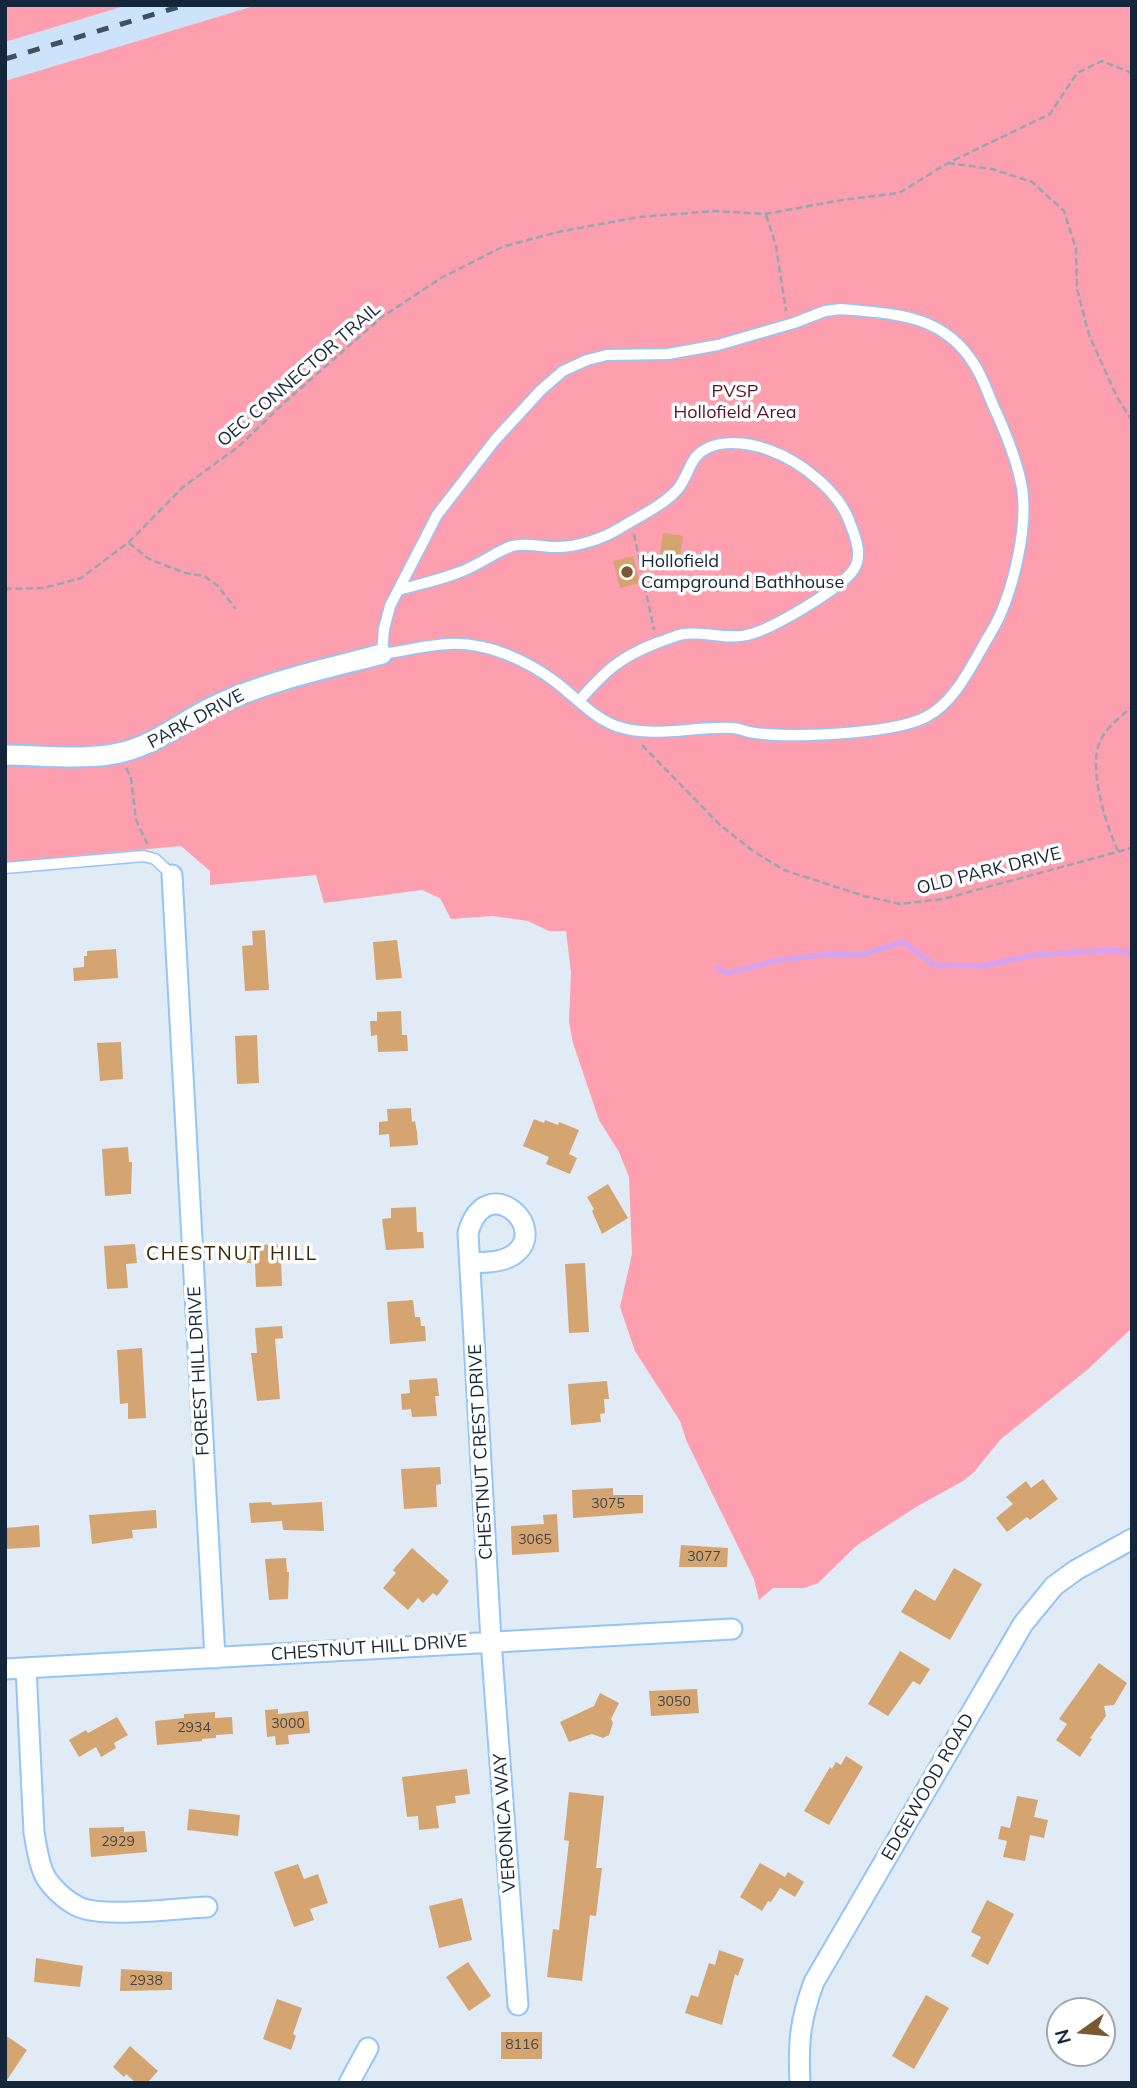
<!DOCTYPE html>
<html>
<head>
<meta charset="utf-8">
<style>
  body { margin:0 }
  #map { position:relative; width:1137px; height:2088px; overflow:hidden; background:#e1ebf5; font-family:Mulish,sans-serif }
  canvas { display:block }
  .frame { position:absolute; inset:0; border:7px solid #14273a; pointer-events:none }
  .north { position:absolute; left:1046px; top:1997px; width:70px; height:70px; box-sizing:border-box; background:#fff; border:2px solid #a1a9b0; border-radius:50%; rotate:255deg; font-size:19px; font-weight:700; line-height:28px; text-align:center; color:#14273a }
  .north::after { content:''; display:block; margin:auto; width:24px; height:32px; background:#7a5830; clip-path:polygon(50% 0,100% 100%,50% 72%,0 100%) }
</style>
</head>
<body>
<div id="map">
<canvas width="1137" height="2088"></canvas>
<div class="frame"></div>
<div class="north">N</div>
</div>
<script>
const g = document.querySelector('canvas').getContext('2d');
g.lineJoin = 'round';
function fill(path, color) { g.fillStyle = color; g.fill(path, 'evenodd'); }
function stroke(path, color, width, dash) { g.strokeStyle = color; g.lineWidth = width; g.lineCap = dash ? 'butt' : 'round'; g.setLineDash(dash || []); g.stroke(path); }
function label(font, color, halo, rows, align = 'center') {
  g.font = font + ' Mulish,sans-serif'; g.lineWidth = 7; g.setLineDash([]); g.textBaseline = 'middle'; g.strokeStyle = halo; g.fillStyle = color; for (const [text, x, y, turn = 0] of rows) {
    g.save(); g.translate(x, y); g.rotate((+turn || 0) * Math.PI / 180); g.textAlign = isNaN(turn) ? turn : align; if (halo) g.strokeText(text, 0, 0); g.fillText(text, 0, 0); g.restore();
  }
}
const built = new Path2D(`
  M128,5H257L5,81V42Z`);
const green = new Path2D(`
  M5,5H128L5,42Z
  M257,5H1132V1328L1087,1370L1001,1439L974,1472L963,1481L916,1507L856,1546L818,1583L804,1588H773L759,1600L754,1579L687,1442L680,1421L635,1351L620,1307L632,1254L629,1177L619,1152L599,1120L573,1043L569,1022L571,972L566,931H549L528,921L493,916L451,919L440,898L422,890L324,903L316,875L210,885V871L181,846L5,862V81Z`);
const stream = new Path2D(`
  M717,968L727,973L775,961L828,954L862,955L903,942L934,965L982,966L1035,955L1111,950L1132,953`);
const building = new Path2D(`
  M663,533L683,536L680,558L660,555Z
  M633,556L640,583L620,588L613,561Z
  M265,930L269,990L245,991L242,946L253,945L252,931Z
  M397,940L402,978L376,980L373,942Z
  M116,949L118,978L74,981L73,968L84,967V956H87V951Z
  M401,1011L402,1035H407L408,1051L378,1052L377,1035L371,1036L370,1021H377V1012Z
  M257,1035L259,1083L237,1084L235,1036Z
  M121,1042L123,1079L100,1081L97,1043Z
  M411,1108L412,1122L415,1121L417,1132L418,1145L390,1147L389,1134L379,1135V1122L388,1121L387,1109Z
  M534,1119L544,1123L545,1120L558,1125L559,1122L579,1130L569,1154L577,1158L570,1174L546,1164L549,1157L523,1146Z
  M128,1147L129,1162H132L131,1194L105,1196L102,1149Z
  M608,1184L628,1218L602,1234L592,1211L594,1209L587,1197Z
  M416,1207L417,1232H423L424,1248L386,1250L382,1219L391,1218V1208Z
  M135,1244L137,1263L126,1264L128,1288L107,1289L104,1246Z
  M280,1244L287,1246L288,1261H281L282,1286L256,1287L255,1263H247L246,1246Z
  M585,1263L589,1332L569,1333L565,1264Z
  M413,1300L415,1317H420L421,1326H425L426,1341L390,1344L387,1302Z
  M282,1326L283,1338L275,1339L280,1399L257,1401L251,1353H257L255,1328Z
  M142,1348L146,1418L128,1419V1403L120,1404L117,1350Z
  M437,1378L439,1396H435L437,1416L412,1417L411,1409L402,1410L401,1394L410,1393L409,1380Z
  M607,1381L609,1399H604L605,1413L600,1414L601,1422L571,1425L568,1384Z
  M440,1467L441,1484L436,1485L437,1507L404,1509L401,1469Z
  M1043,1479L1058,1499L1030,1520L1027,1517L1007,1532L996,1518L1013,1504L1006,1497L1026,1481L1031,1488Z
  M613,1488V1495H643V1513L573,1518L572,1490Z
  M271,1502L272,1505L322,1502L324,1531L283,1530L282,1521L251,1523L249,1503Z
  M156,1510L157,1528L132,1530L133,1538L92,1544L89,1515Z
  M557,1514L559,1552L512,1555L511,1526L544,1524L543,1515Z
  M39,1525L40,1547L5,1549V1528Z
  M681,1545L728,1548L727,1567H679Z
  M412,1548L449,1581L437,1596L433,1593L423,1603L418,1598L408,1610L383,1588L396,1573L393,1570Z
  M286,1558L287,1572H289L288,1599L269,1600L265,1559Z
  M954,1568L982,1584L950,1640L901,1612L915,1589L935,1601Z
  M900,1651L930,1669L920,1685L913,1681L888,1716L868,1704Z
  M1099,1663L1127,1683L1114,1705L1104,1706L1106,1716L1090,1738L1092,1739L1080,1757L1056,1740L1067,1724L1059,1719Z
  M697,1689L699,1713L651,1716L649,1691Z
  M600,1693L619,1703L611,1719L613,1723L609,1735L603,1738L592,1734L569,1742L560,1722L594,1706Z
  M278,1709V1714L308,1711L310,1733L288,1735L289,1744L276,1745L275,1736L267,1737L265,1710Z
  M215,1712V1718L232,1717L233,1734L216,1735V1738L202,1739V1741L157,1745L155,1721L184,1718V1714Z
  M117,1717L128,1735L114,1743L116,1748L101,1757L96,1747L79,1757L69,1740L86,1730L88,1733Z
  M846,1756L863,1767L829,1825L804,1811L830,1767L832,1769L836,1762L841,1765Z
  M467,1769L470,1794L455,1796L456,1803L436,1806L439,1828L419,1830L418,1816L407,1817L402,1777Z
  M569,1792L604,1796L596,1868H602L596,1916L590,1915L582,1981L547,1977L553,1929L559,1930L569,1841L564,1840Z
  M1017,1796L1038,1800L1034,1817L1048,1820L1044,1838L1030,1835L1025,1861L1003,1857L1007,1841L998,1839L1001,1826L1010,1828Z
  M189,1809L240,1815L238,1836L187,1830Z
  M124,1827V1832L145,1831L147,1852L91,1857L89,1828Z
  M760,1863L785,1877L788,1872L804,1882L795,1897L780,1888L771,1902L768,1901L762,1911L740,1897Z
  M298,1864L304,1879L318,1874L328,1903L310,1909L314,1920L294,1927L274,1872Z
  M462,1898L472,1940L439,1948L429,1906Z
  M987,1900L1014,1914L988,1965L971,1956L981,1937L971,1932Z
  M719,1950L744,1959L738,1976L735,1974L722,2025L685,2013L691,1995L698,1997L709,1963L715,1965Z
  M36,1958L83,1966L80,1987L34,1982Z
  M468,1962L491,1996L469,2011L446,1977Z
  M121,1969L172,1972V1990L120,1991Z
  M926,1995L949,2008L914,2069L892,2056Z
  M277,1999L302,2008L293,2034L296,2036L291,2050L263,2039Z
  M501,2032H542V2059H501Z
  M5,2035L27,2050L5,2083Z
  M130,2046L158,2071L147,2083H136L126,2074L124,2077L113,2067Z`);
const path = new Path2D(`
  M948,163L992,169L1032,182L1064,211L1076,249L1077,289L1089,335L1117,397L1132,421
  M766,215L776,246L786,311
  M634,534L654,630
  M129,543L149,559L185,573L204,576L217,585L236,609
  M5,589L44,588L81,578L129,542L183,487L238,447L285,402L382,317L441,278L502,247L558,232L639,217L715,211L765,214L842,200L899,193L948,163L1050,114L1077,73L1102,61L1132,73
  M642,745L720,825L753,851L784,870L864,896L900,904L943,899L1132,848
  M126,768L131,777L136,820L148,845
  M1118,851C1106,825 1089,771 1099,744C1104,729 1120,717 1132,707`);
const lane = new Path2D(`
  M841,309C895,314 943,314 974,364C982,376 987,391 993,405C1004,429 1016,457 1021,483C1030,524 1012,599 990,634C973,662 956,702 926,717C893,734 786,739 749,732C743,731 738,728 732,728C694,726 654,739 616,726C594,718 575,697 557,683C527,660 487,642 449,644C427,645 404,651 382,654L384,629L390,606L437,515L495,440L541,390L563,371L587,360L607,355L668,354L718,345L794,323L825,311Z
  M399,590C419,584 440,580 460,572C477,566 497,551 512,546C526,542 540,547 554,547C574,548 603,539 620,528C638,517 662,506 677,490C685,481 688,468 695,458C712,437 747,442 769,450C800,461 839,491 850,523C855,536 863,555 854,569C842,588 771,630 747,635C726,640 705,631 684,634C676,635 667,640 659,642C620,657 606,670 579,701
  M5,868L144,856L155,859L172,875`);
const street = new Path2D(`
  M5,755C40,755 90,761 123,752C157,744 182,721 214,706C267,681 325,669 382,654
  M172,875L215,1658
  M471,1263C484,1262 501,1263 513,1255C552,1229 486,1168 468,1233L491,1641L518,2005
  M26,1668L34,1833C37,1847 38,1863 45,1876C51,1887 65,1900 77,1906C101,1919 177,1908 207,1907
  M5,1669L732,1629
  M349,2083L368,2048
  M800,2083C798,2042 800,2020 814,1982L1023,1624L1054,1586L1076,1570L1132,1539`);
const rail = new Path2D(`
  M5,59L185,5`);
const markers = [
  [627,572,7,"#7a5830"]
];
const numberNames = [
  ["3075",608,1504],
  ["3065",535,1540],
  ["3077",704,1557],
  ["3050",674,1702],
  ["3000",288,1724],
  ["2934",194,1728],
  ["2929",118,1842],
  ["2938",146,1981],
  ["8116",522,2045]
];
const streetNames = [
  ["OEC CONNECTOR TRAIL",299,375,-41],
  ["PARK DRIVE",196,719,-28],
  ["OLD PARK DRIVE",989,871,-14],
  ["FOREST HILL DRIVE",199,1371,-93],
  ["CHESTNUT CREST DRIVE",481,1452,-93],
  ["CHESTNUT HILL DRIVE",369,1648,-4],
  ["EDGEWOOD ROAD",928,1787,-60],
  ["VERONICA WAY",505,1823,-94]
];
const parkNames = [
  ["PVSP",735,392],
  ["Hollofield Area",735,413]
];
const poiNames = [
  ["Hollofield",641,562],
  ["Campground Bathhouse",641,583]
];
const neighbourhoodNames = [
  ["CHESTNUT HILL",232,1254]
];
fill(built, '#cde3fa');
fill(green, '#fd9fae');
stroke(stream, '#d0a3f3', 5);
fill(building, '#d4a571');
stroke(lane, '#94c5f7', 13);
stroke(street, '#94c5f7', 23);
stroke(path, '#98a5b2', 2.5, [7, 3.5]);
stroke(lane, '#fff', 10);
stroke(street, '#fff', 19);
stroke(rail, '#3f5061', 5, [12, 12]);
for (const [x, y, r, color] of markers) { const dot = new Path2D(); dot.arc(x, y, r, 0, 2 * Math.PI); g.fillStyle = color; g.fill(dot); stroke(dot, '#fff', 2.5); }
label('14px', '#444648', null, numberNames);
label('18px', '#14273a', '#fff', streetNames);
label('18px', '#5c1026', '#fff', parkNames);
label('18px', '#14273a', '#fff', poiNames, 'left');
g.letterSpacing = '2px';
label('19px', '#3d2402', '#fff', neighbourhoodNames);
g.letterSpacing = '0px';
</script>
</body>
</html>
